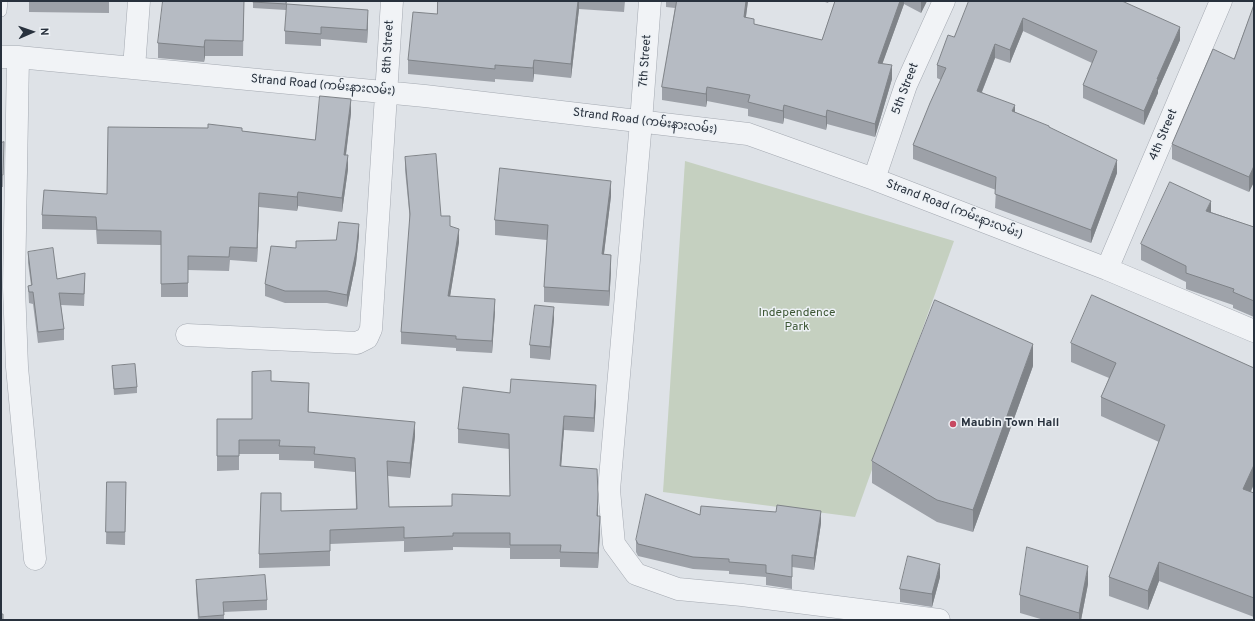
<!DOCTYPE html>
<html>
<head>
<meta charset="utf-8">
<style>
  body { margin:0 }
  #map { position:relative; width:1255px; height:621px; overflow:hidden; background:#dee2e7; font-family:Overpass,sans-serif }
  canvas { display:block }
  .frame { position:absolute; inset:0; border:2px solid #28313d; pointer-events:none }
  .north { position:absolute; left:12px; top:12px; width:40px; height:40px; -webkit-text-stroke:3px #edf1f5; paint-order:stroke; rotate:88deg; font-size:11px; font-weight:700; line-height:16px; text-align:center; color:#28313d }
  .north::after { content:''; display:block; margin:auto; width:14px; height:18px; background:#28313d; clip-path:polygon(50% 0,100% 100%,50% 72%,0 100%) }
</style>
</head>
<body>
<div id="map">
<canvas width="1255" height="621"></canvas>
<div class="frame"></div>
<div class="north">N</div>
</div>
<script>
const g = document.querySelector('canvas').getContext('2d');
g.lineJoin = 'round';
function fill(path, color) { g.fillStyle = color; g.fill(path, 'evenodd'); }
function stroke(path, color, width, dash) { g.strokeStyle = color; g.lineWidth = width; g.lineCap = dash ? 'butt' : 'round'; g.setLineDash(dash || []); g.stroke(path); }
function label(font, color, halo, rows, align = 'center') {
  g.font = font + ' Overpass,"Noto Sans Myanmar",sans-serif'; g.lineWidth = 3; g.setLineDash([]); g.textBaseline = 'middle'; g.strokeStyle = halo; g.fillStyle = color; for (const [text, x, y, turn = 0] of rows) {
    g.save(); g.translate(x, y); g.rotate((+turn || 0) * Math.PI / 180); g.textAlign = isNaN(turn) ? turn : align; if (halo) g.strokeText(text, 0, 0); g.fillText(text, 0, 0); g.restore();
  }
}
const green = new Path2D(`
  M685,161L954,241L855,517L663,492Z`);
const service = new Path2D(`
  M1,11L2,1`);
const minor = new Path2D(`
  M650,1L641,122L609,490L614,544L636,574L678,589L742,595L939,620
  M1,57H18L425,96L748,134L874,179L1107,269L1254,331
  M18,57L14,287L17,367L35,559
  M134,68L139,1
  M874,179L906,85L944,1
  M1107,269L1221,1
  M187,335L357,343L367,338L371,329L392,1`);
const wall = new Path2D(`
  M29,1H109V13L29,12Z
  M244,1L243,56H205L204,62L158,58V43Z
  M253,1H287L286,10L253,8Z
  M438,1H625L624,12L579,9L571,78L534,74L533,82L495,79V82L408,74V60L437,14Z
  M666,1H748L746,17L754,24L822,40L835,1H927L921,13L904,4L882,64L892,79L875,137L827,124L826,130L784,118L783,124L748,116V109L707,101L706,107L662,100V87L675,8L666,7Z
  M822,1H829L828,3Z
  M975,1L1180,40L1158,90V93L1144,125L1083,98V85L1092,63L1023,31L1010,63L995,58L982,92L1015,112L1049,127L1117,173L1091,243L995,208L996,190L913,159V145L941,80L937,78V65L954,37Z
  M287,4L368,22L367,43L321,39V46L285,44V31Z
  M1254,5V182L1249,192L1172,159V144L1234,59Z
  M351,113L346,155L348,169L342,212L298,206L297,211L259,207L257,262L230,260L229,271L188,270V297H161V245L97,244L96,230L42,229V215L107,194L242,131L315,140Z
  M4,142L3,187H1V143Z
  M405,157L441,216L450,226L459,242L450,296L495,311L492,353L456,351V348L401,344V332L410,221L405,170Z
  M611,196L604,254L611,269L609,306L544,302V287L547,240L495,235V220Z
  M1211,212L1254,227V317L1233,308V305L1186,289V282L1141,260V244Z
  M359,235L356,263L347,307L327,303H285L265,296V284L296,248L336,240Z
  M28,252L57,279L85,284L84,306L61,305L64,329V340L38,343L33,304L29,303L28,286L31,285L28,263Z
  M554,319L550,360L530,358V345Z
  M1071,343L1254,368V484L1251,492L1254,493V617L1159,581L1148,610L1109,596V577L1159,442L1101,416V397L1109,378L1071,362Z
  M112,366L137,387V393L114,395Z
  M1033,366L973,532L937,522L872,483V461Z
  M271,381L309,397L308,412L415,436L410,478L388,476L389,507L452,506L510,496L509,449L458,443V429L510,393L596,400L594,432L564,430L561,466L598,508V516L600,530L598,568L560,567V559H510V548L453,547V550L404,552V541L330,544V566L259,568V554L281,511L356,509L355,472L314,468V461L279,460V454H239V470L217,471V419H252Z
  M107,482H126L125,545L106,544Z
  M700,515L821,523L814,570L792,567V589L766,585V577L729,574V571L693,569L638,556L636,552V540Z
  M940,577L932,607L900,602V589Z
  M196,580L267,600V610L224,612V620H198L196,590Z
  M1088,584L1081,620H1044L1020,613V595Z`);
const shadedWall = new Path2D(`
  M578,1H579V9L571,78V64Z
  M746,1H748L744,30V17Z
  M900,1H904V4L878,76V63Z
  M921,1H927L921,13Z
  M368,10V22L367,43V30Z
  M1023,18V31L1010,63V50Z
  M1180,27V40L1158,90V93L1144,125V111L1157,79Z
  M205,40V56L204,62V47Z
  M995,44V58L977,104V91Z
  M534,60V74L533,82V68Z
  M892,65V79L875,137V124Z
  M707,87V101L706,107V94Z
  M351,99V113L344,169V155Z
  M784,105V118L783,124V111Z
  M1015,105V119L1012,111Z
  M827,110V124L826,130V117Z
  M348,155V169L342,212V198Z
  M1117,160V173L1091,243V230Z
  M1254,166V182L1249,192V177Z
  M611,181V196L602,269V254Z
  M298,192V206L297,211V197Z
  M259,193V207L257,262V248Z
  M1211,201V218L1206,211Z
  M359,224V235L356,263L347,307V295Z
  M459,229V242L448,309V296Z
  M611,255V269L609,306V291Z
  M495,299V311L492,353V341Z
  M554,307V319L550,360V347Z
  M1033,344V366L973,532V510Z
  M309,383V397L308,426V412Z
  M596,385V400L594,432V418Z
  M564,416V430L560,481V466Z
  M415,422V436L410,478V463Z
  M1254,465V484L1243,508V489Z
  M598,494V508L597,530V516Z
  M821,511V523L814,570V558Z
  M600,516V530L598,568V553Z
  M1159,562V581L1148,610V591Z
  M940,564V577L932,607V594Z
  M1088,566V584L1081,620H1079V613Z`);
const building = new Path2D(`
  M163,1H244L243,41L205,40L204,47L158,43Z
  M253,1H286V4L253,2Z
  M438,1H578L571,64L534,60L533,68L495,65V69L408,60L413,12L437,14Z
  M677,1H746L744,17L754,19V24L822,40L835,1H900L878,63L892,65L875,124L827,110L826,117L784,105L783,111L748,102L750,95L707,87L706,94L662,87Z
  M969,1H1122L1180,27L1157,79H1158L1144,111L1083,85L1097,51L1023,18L1010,50L995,44L977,91L1015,105L1012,111L1049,126V127L1117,160L1091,230L995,194L996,177L913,145L930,103L946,68L937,65L948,35L954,37Z
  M287,4L368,10L367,30L321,27V34L285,31Z
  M1254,5V166L1249,177L1172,144L1213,49L1234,59Z
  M320,96L351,99L344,155H348L342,198L298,192L297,197L259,193L257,248L230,247L229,257L188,256V283L161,284V231L97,230L96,217L42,215L44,190L107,194L108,127L208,128V124L242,128V131L315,140Z
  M4,142L3,175H1V143Z
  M436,154L441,216H450V226L459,229L448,296L495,299L492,341L456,339V336L401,332L410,214L405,157Z
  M500,168L611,181L602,254L611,255L609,291L544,287L548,225L495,220Z
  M1170,182L1211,201L1206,211L1254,227V301L1233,292L1234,289L1186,273V266L1141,244Z
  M339,222L359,224L356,252L347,295L327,291H285L265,284L271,246L296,248V241L336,240Z
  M53,248L57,279L85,273L84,294L59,293L64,329L38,332L33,292H29L28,286L32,285L28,252Z
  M1092,295L1254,368V465L1243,489L1254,493V598L1159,562L1148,591L1109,577L1165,425L1101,397L1116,363L1071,343Z
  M935,300L1033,344L973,510L937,500L872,461Z
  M535,305L554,307L550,347L530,345Z
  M135,364L137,387L114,389L112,366Z
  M271,371V381L309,383L308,412L415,422L410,463L387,461L389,507L452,506V494L510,496L509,434L458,429L463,387L510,393L511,379L596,385L594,418L564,416L560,466L597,469L598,494L597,516H600L598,553L560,552L561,545H510V533H453V536L404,538V527L330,530V551L259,554L261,493H281V511L357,509L355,458L314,454L315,447L279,446L280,440H239V456H217V419H252V372Z
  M107,482H126L125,532H106Z
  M646,494L700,515L701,506L776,512L777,505L821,511L814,558L792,555V577L766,573V565L729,562V559L693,557L638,544L636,540Z
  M1027,547L1088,566L1079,613L1020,595Z
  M908,556L940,564L932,594L900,589Z
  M265,575L267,600L223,602L224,615L199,617L196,580Z
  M1,614H3V620H1Z`);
const markers = [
  [953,424,4,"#c74861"]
];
const streetNames = [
  ["8th Street",389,47,-87],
  ["7th Street",646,61,-86],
  ["Strand Road (ကမ်းနားလမ်း)",323,86,5],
  ["5th Street",906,89,-69],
  ["Strand Road (ကမ်းနားလမ်း)",645,122,7],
  ["4th Street",1164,135,-67],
  ["Strand Road (ကမ်းနားလမ်း)",954,210,21]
];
const parkNames = [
  ["Independence",797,314],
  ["Park",797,328]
];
const poiNames = [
  ["Maubin Town Hall",961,424]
];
fill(green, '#c5d0c0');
stroke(service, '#a4a9b1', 12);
stroke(minor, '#a4a9b1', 23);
stroke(service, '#f1f3f6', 11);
stroke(minor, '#f1f3f6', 22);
fill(wall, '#9da1a8');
fill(shadedWall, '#7f8388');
fill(building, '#b6bbc3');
stroke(building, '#7f8388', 1);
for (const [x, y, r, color] of markers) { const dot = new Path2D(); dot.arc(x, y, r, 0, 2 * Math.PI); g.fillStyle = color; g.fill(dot); stroke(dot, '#edf1f5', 1.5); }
label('12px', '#28313d', '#edf1f5', streetNames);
label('12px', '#3e5836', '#edf1f5', parkNames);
label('bold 12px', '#28313d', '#edf1f5', poiNames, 'left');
</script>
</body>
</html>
